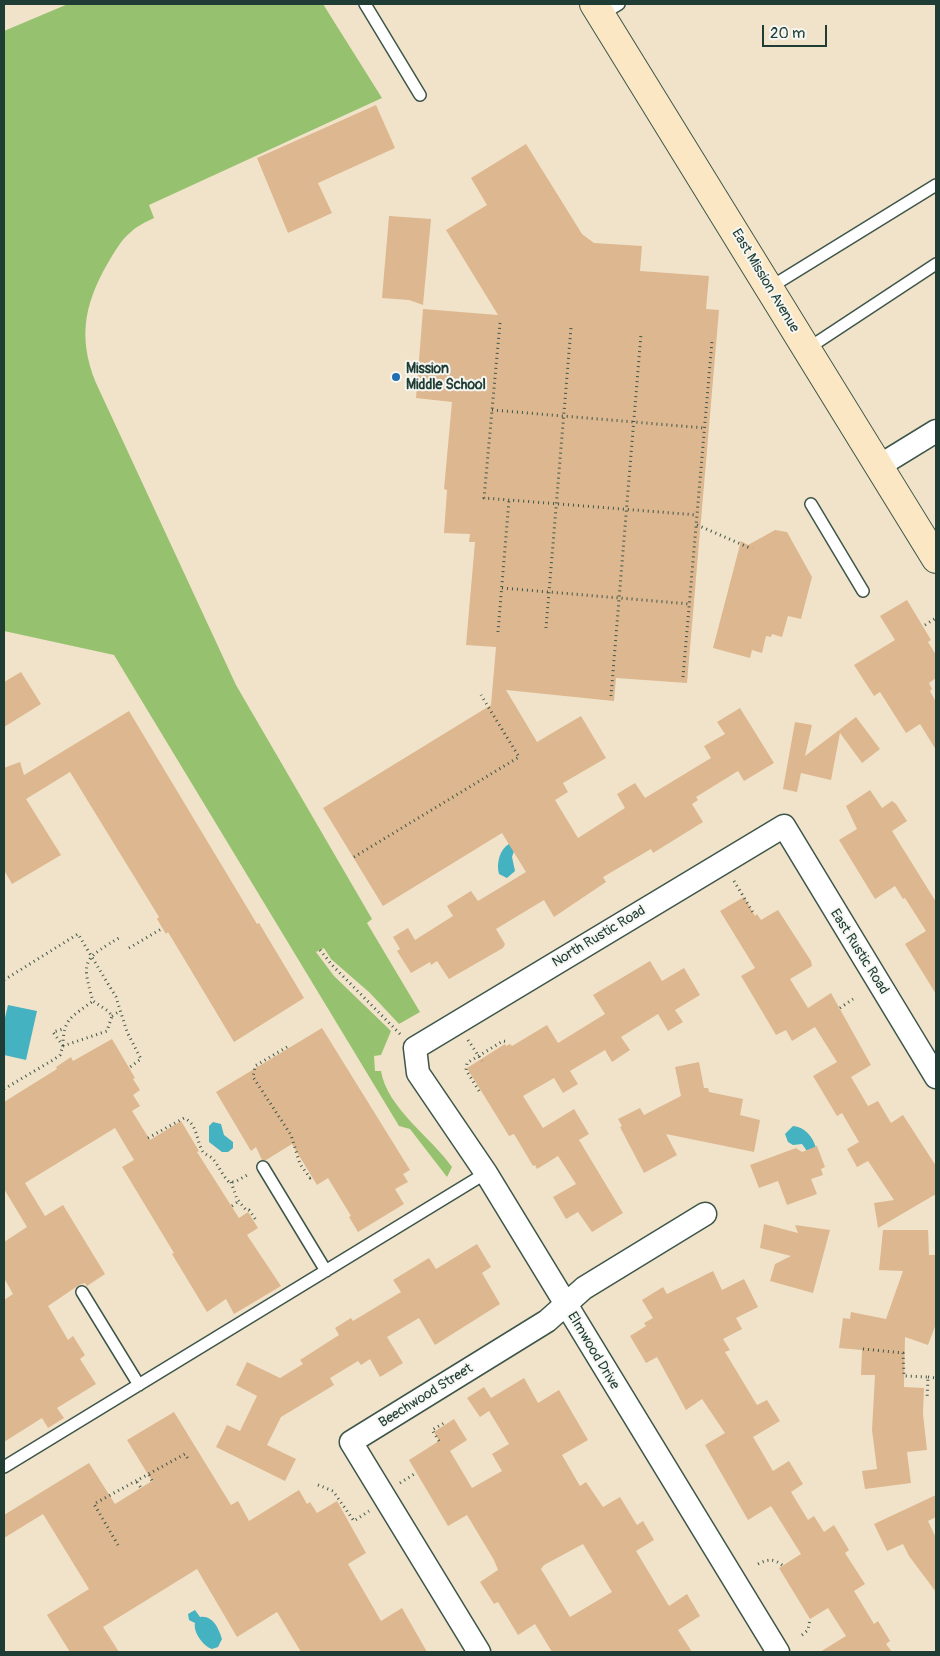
<!DOCTYPE html>
<html>
<head>
<meta charset="utf-8">
<style>
  body { margin:0 }
  #map { position:relative; width:940px; height:1656px; overflow:hidden; background:#f1e3c9; font-family:Pangolin,sans-serif }
  canvas { display:block }
  .frame { position:absolute; inset:0; border:5px solid #1f3d34; pointer-events:none }
  .scale { position:absolute; left:762px; top:25px; width:65px; height:22px; box-sizing:border-box; border:2px solid #1f3d34; border-top:0; padding-left:6px; font-size:15px; line-height:18px; white-space:nowrap; color:#1f3d34; -webkit-text-stroke:4px #f6f6f2; paint-order:stroke }
</style>
</head>
<body>
<div id="map">
<canvas width="940" height="1656"></canvas>
<div class="frame"></div>
<div class="scale">20 m</div>
</div>
<script>
const g = document.querySelector('canvas').getContext('2d');
g.lineJoin = 'round';
function fill(path, color) { g.fillStyle = color; g.fill(path, 'evenodd'); }
function stroke(path, color, width, dash) { g.strokeStyle = color; g.lineWidth = width; g.lineCap = dash ? 'butt' : 'round'; g.setLineDash(dash || []); g.stroke(path); }
function label(font, color, halo, rows, align = 'center') {
  g.font = font + ' Pangolin,sans-serif'; g.lineWidth = 4; g.setLineDash([]); g.textBaseline = 'middle'; g.strokeStyle = halo; g.fillStyle = color; for (const [text, x, y, turn = 0] of rows) {
    g.save(); g.translate(x, y); g.rotate((+turn || 0) * Math.PI / 180); g.textAlign = isNaN(turn) ? turn : align; if (halo) g.strokeText(text, 0, 0); g.fillText(text, 0, 0); g.restore();
  }
}
const green = new Path2D(`
  M68,4H323L382,98L149,205L154,218C146,222 137,226 131,232C123,238 117,248 112,256C86,299 76,334 96,383L236,685L372,919L367,923L420,1012L399,1024L370,993L331,959L324,948L316,952L334,976L391,1031L381,1055L374,1056L375,1071H381C387,1108 431,1137 452,1167L447,1177L410,1129L399,1126L114,655L4,631V31Z`);
const water = new Path2D(`
  M509,844L514,851L512,857L515,871L507,878L499,874C496,863 500,849 509,844Z
  M8,1005L37,1011L26,1060L4,1055V1022Z
  M213,1122L221,1124L224,1135L233,1142V1148L228,1152H222L209,1142V1126Z
  M793,1126C805,1127 813,1137 816,1148L807,1151L802,1144L793,1145L788,1142L785,1134Z
  M195,1610L200,1617C213,1615 219,1629 222,1639L218,1647L212,1649C203,1646 193,1632 195,1623L189,1620L188,1614Z`);
const building = new Path2D(`
  M376,105L395,148L318,183L332,213L288,233L257,158Z
  M526,144L582,234L594,243L642,246L640,271L709,276L706,309L719,310L687,683L616,678L614,701L506,690L537,742L581,716L606,758L563,783L568,792L555,800L578,838L625,808L617,794L635,783L645,798L711,758L704,746L725,734L717,722L740,708L774,763L744,781L738,771L696,797L698,800L692,804L703,822L653,853L651,849L603,877L606,882L554,917L544,900L496,929L505,944L503,948L449,979L437,961L431,965L430,962L411,973L397,951L400,949L393,937L408,928L415,940L453,916L447,906L471,891L478,901L526,872L502,833L383,906L323,808L491,705L496,647L466,645L475,542H469L470,534L444,533L447,490L444,489L452,402L416,398L423,309L498,315L446,230L487,205L471,178Z
  M389,216L431,219L423,305L409,300L382,298Z
  M775,530L787,532L812,577L801,619L788,616L782,637L772,634L771,637L766,636L762,653L752,650L750,658L713,648L741,541L748,545Z
  M907,600L931,640L928,642L936,655V678L929,683L932,689L930,691L936,702V750L920,724L906,733L880,692L874,696L854,665L895,640L880,616Z
  M21,672L41,704L4,727V682Z
  M129,711L257,924L259,923L304,998L234,1042L168,932L166,934L157,919L159,917L70,772L26,799L61,855L12,884L4,870V768L20,762L24,775Z
  M856,717L880,749L862,763L840,733L831,780L801,773L797,792L783,789L795,722L812,725L805,756Z
  M870,790L882,808L892,801L896,804L907,821L892,831L936,902V994L905,944L926,931L905,898L903,899L895,886L875,899L839,840L857,829L846,806Z
  M744,897L755,916L757,914L761,920L778,910L811,961L812,966L790,979L808,1008L831,993L871,1065L851,1077L868,1106L878,1101L891,1123L903,1115L936,1166V1194L878,1228L874,1203L894,1200L868,1161L857,1167L847,1149L859,1142L842,1113L837,1116L813,1076L837,1062L815,1027L792,1041L786,1030L776,1035L741,976L755,968L720,911Z
  M650,961L662,981L684,968L700,995L675,1010L683,1022L668,1031L658,1014L621,1037L630,1050L612,1062L605,1050L570,1071L578,1084L563,1093L554,1078L523,1096L543,1128L574,1109L589,1134L579,1140L623,1213L592,1232L578,1212L566,1219L553,1197L576,1184L558,1156L537,1169L535,1165L533,1166L514,1134L509,1136L467,1068L505,1044L506,1046L510,1044L512,1046L547,1025L558,1043L605,1014L593,995Z
  M322,1028L410,1170L403,1174L408,1182L395,1189L404,1204L358,1232L349,1217L351,1216L328,1178L317,1185L292,1144L266,1160H262L256,1147L251,1151L216,1092Z
  M112,1039L135,1078L133,1079L140,1090L133,1095L140,1106L132,1111L150,1140L181,1121L199,1151L197,1152L239,1218L248,1212L258,1228L247,1235L281,1286L234,1314L226,1299L207,1312L172,1254L174,1253L122,1167L134,1160L115,1128L25,1183L45,1216L63,1205L105,1274L87,1286L85,1283L79,1285L48,1306L68,1340L73,1336L85,1355L80,1359L96,1384L57,1408L64,1418L48,1428L42,1418L4,1442V1300L13,1294L4,1278V1242L27,1227L4,1189V1102L57,1069L56,1067L71,1057L73,1061Z
  M699,1062L704,1088H708L709,1092L743,1099L740,1115L760,1120L754,1152L666,1134L677,1155L644,1173L620,1127L622,1126L618,1119L640,1108L644,1115L681,1096L675,1067Z
  M817,1146L825,1167L821,1169L823,1175L811,1179L817,1194L787,1205L778,1181L759,1188L750,1165L796,1148L802,1152Z
  M764,1224L798,1233L795,1225L830,1230L813,1293L770,1281L775,1264L791,1256L760,1248Z
  M883,1230H928L929,1255H936V1324L928,1345L905,1337L904,1387L924,1388L923,1414L927,1450L907,1452L911,1483L865,1489L862,1471L877,1469L872,1430L875,1375H861L862,1350L839,1348L843,1318L850,1319L851,1312L886,1319L903,1271L879,1270Z
  M477,1244L491,1267L482,1273L500,1304L435,1345L419,1318L387,1337L403,1363L380,1377L370,1359L361,1365L358,1361L330,1378L334,1385L281,1417L267,1445L296,1459L285,1481L216,1447L227,1425L240,1431L257,1396L236,1385L247,1362L280,1378L303,1364L300,1360L339,1335L335,1328L351,1318L353,1321L401,1292L393,1280L429,1258L436,1269Z
  M713,1271L722,1290L744,1279L758,1307L736,1318L742,1329L723,1339L730,1350L725,1352L757,1405L767,1400L780,1421L753,1437L773,1471L789,1461L803,1484L791,1492L808,1520L814,1516L824,1532L834,1525L849,1550L845,1553L865,1584L854,1591L874,1624L878,1621L890,1641L886,1644L892,1652H820L846,1636L828,1608L810,1619L779,1568L801,1554L771,1506L748,1520L705,1445L725,1433L702,1399L686,1410L657,1357L646,1363L630,1336L646,1326L644,1323L653,1318L642,1300L663,1287L667,1294Z
  M524,1378L538,1403L559,1390L588,1440L562,1455L580,1486L586,1482L603,1507L620,1497L637,1525L643,1521L654,1540L636,1551L669,1606L687,1594L700,1616L678,1630L692,1652H552L535,1624L518,1635L498,1602L494,1604L480,1582L498,1570L494,1560L467,1515L448,1526L409,1460L439,1441L434,1432L454,1419L467,1440L450,1451L472,1488L502,1471L492,1454L509,1444L489,1411L480,1417L467,1398L484,1387L491,1398ZM583,1544L612,1592L570,1617L541,1569L544,1565Z
  M174,1412L231,1505L238,1501L249,1521L299,1490L307,1504L310,1502L317,1513L337,1501L366,1553L348,1564L381,1621L402,1608L427,1652H301L277,1612L237,1637L197,1569L103,1627L119,1652H70L47,1615L89,1589L43,1514L4,1538V1515L89,1463L115,1504L152,1481L127,1440Z
  M936,1495V1517L928,1521L936,1538V1592L909,1556L903,1544L887,1551L874,1524Z`);
const path = new Path2D(`
  M500,323L484,498L697,515
  M492,410L705,428
  M697,525L752,549
  M502,588L690,604
  M925,625L936,618
  M546,628L571,328
  M498,632L509,500
  M683,677L712,341
  M611,696L641,334
  M354,857L519,757L481,695
  M734,881L754,914
  M129,948L163,928
  M320,950L332,965L400,1034
  M4,980L78,934L116,997L127,1032L141,1059L129,1068
  M840,1008L853,999
  M112,1016L120,1011
  M468,1040L482,1061
  M63,1046C63,1018 72,1017 93,1001
  M63,1046L53,1032L63,1029
  M287,1047L255,1066L253,1077L291,1135L300,1164L310,1178L312,1177
  M4,1089L53,1060L60,1055L63,1046L107,1031L112,1016L108,1011L93,1001C80,958 85,959 122,936
  M479,1091L466,1070L467,1063L503,1041L509,1042
  M148,1138L184,1118C198,1124 196,1141 203,1152C206,1155 210,1156 213,1159C219,1166 222,1175 229,1182H235L249,1174
  M231,1182L237,1199L246,1210H249L256,1220
  M232,1206L239,1201
  M863,1349L903,1353L904,1376L928,1377L927,1399
  M928,1377L936,1378
  M439,1441L432,1430L446,1422
  M149,1475L152,1481
  M137,1482L141,1488
  M400,1483L416,1473
  M318,1485L333,1491L354,1521L369,1511
  M118,1545L94,1504L185,1454L188,1459
  M758,1564C768,1559 774,1558 783,1566
  M802,1635L808,1630L810,1619`);
const lane = new Path2D(`
  M365,4L420,95
  M601,15L619,4
  M769,288L936,185
  M807,349L936,264
  M811,504L863,591
  M263,1167L326,1271
  M82,1292L139,1385
  M4,1467L486,1173`);
const street = new Path2D(`
  M879,466L936,431
  M479,1652L351,1442L547,1321L584,1288L705,1214
  M778,1652L486,1173L418,1073L415,1048L784,826L936,1077`);
const secondary = new Path2D(`
  M594,4L936,559`);
const markers = [
  [396,377,5,"#1f6fb2"]
];
const streetNames = [
  ["East Mission Avenue",765,281,59],
  ["North Rustic Road",599,937,-31],
  ["East Rustic Road",859,952,58],
  ["Elmwood Drive",593,1351,59],
  ["Beechwood Street",426,1396,-32]
];
const poiNames = [
  ["Mission",406,369],
  ["Middle School",406,385]
];
fill(green, '#96c270');
fill(water, '#44b2c0');
fill(building, '#ddb78f');
stroke(lane, '#3e564a', 14);
stroke(street, '#3e564a', 25);
stroke(secondary, '#3e564a', 30);
stroke(path, '#3e564a', 3, [1, 4]);
stroke(lane, '#fff', 11);
stroke(street, '#fff', 22);
stroke(secondary, '#fbe7c3', 28);
for (const [x, y, r, color] of markers) { const dot = new Path2D(); dot.arc(x, y, r, 0, 2 * Math.PI); g.fillStyle = color; g.fill(dot); stroke(dot, '#f6f6f2', 2); }
label('14px', '#1f3d34', '#f6f6f2', streetNames);
label('bold 14px', '#1f3d34', '#f6f6f2', poiNames, 'left');
</script>
</body>
</html>
